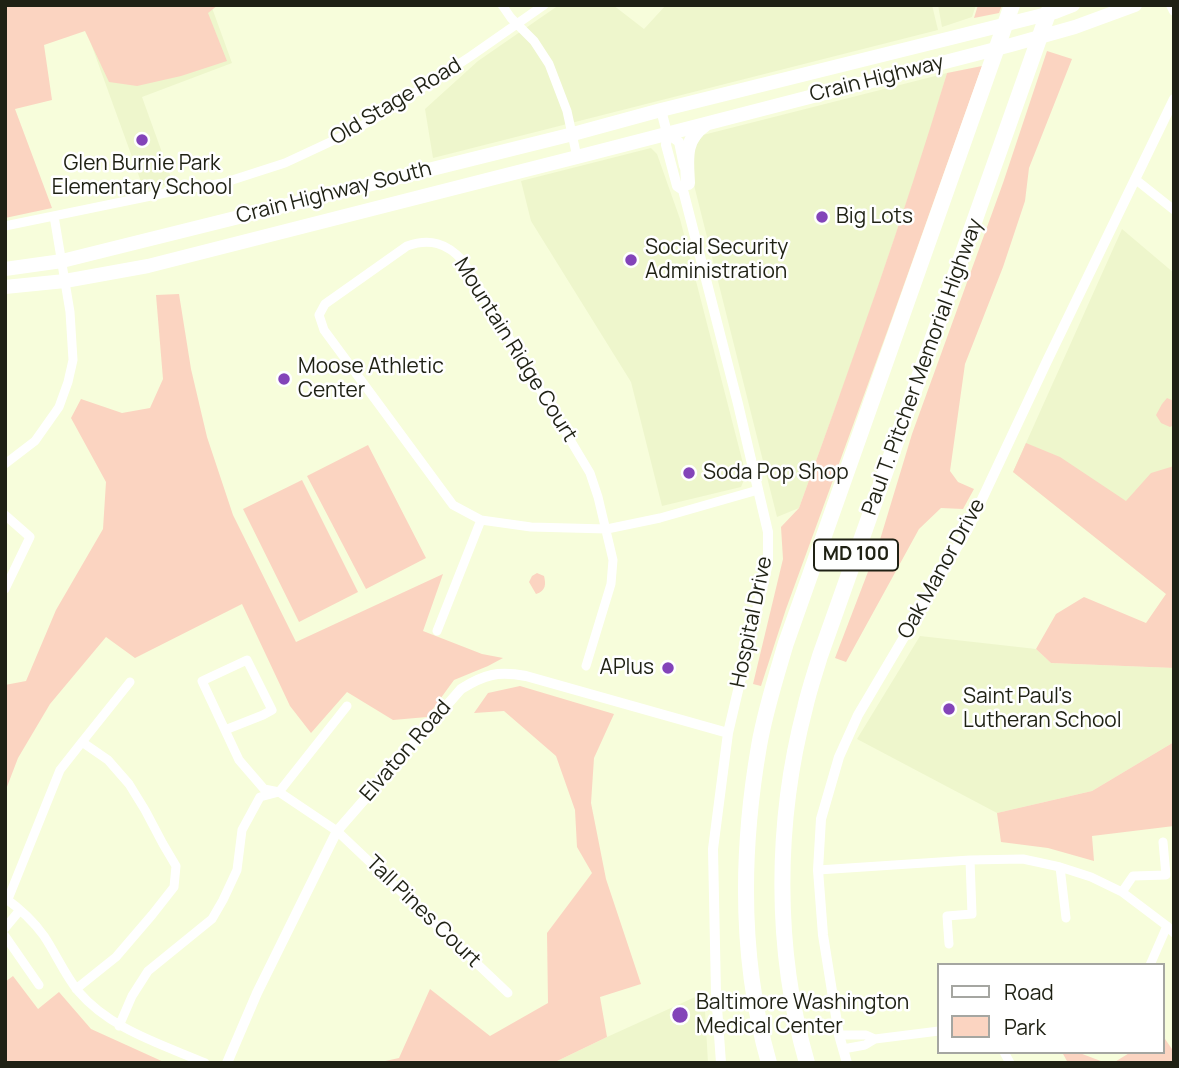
<!DOCTYPE html>
<html>
<head>
<meta charset="utf-8">
<style>
  body { margin:0 }
  #map { position:relative; width:1179px; height:1068px; overflow:hidden; background:#f7fddb; font-family:Manrope,sans-serif }
  canvas { display:block }
  .frame { position:absolute; inset:0; border:7px solid #1f2114; pointer-events:none }
  .legend { position:absolute; left:937px; top:963px; width:228px; height:91px; box-sizing:border-box; background:#fff; border:2px solid #a5a6a1; margin:0; padding:9px 12px; list-style:none; font-size:21px; color:#1f2114 }
  .legend li { display:flex; align-items:center; gap:14px; height:35px }
  .legend b { width:35px; border:2px solid #a5a6a1 }
</style>
</head>
<body>
<div id="map">
<canvas width="1179" height="1068"></canvas>
<div class="frame"></div>
<ul class="legend">
<li><b style="height:9px;background:#fff"></b>Road</li>
<li><b style="height:19px;background:#fbd4c1"></b>Park</li>
</ul>
</div>
<script>
const g = document.querySelector('canvas').getContext('2d');
g.lineJoin = 'round';
function fill(path, color) { g.fillStyle = color; g.fill(path, 'evenodd'); }
function stroke(path, color, width, dash) { g.strokeStyle = color; g.lineWidth = width; g.lineCap = dash ? 'butt' : 'round'; g.setLineDash(dash || []); g.stroke(path); }
function label(font, color, halo, rows, align = 'center') {
  g.font = font + ' Manrope,sans-serif'; g.lineWidth = 5; g.setLineDash([]); g.textBaseline = 'middle'; g.strokeStyle = halo; g.fillStyle = color; for (const [text, x, y, turn = 0] of rows) {
    g.save(); g.translate(x, y); g.rotate((+turn || 0) * Math.PI / 180); g.textAlign = isNaN(turn) ? turn : align; if (halo) g.strokeText(text, 0, 0); g.fillText(text, 0, 0); g.restore();
  }
}
const built = new Path2D(`
  M77,5H211L232,63L142,97L173,183L144,190Z
  M559,5H613L644,29L666,5H932L938,30L433,158L425,109L478,61Z
  M938,5H976L972,17L942,27Z
  M947,73L927,142L861,337L799,508L777,517L690,169L692,151L703,135Z
  M651,148L657,154L680,219L746,475L741,487L662,506L631,382L531,221L521,181Z
  M1122,229L1174,273V600L1013,472Z
  M920,636L1036,649L1051,663L1174,668V742L1092,791L997,813L857,739Z
  M704,993L708,1063H553L607,1037Z`);
const green = new Path2D(`
  M5,5H218L208,13L227,61L181,76L137,86L109,82L85,31L44,45L52,100L15,109L52,208L5,218Z
  M978,5H1002L999,13L974,18Z
  M1047,51L1072,59L1029,168L1025,201L1003,267L965,364L950,471L958,482L974,489L963,509L941,508L919,529L846,662L835,658L879,543L912,434L1003,183Z
  M982,66L891,321L786,609L761,686L753,684L783,559L781,527L799,508C851,364 903,220 947,73Z
  M179,294L191,369L207,437L233,515L296,642L443,574L423,631L482,654L503,658L488,666L454,680L427,717L393,720L347,692L311,733L290,706L242,604L135,658L106,637L50,704L18,758L5,792V685L26,681L56,610L103,529L106,482L71,418L81,399L122,413L150,408L163,379L156,295Z
  M1167,398L1174,401V425L1170,427L1161,423L1156,415L1162,404Z
  M1026,443L1060,457L1126,501L1151,473L1174,466V668L1051,663L1036,649L1056,614L1084,597L1146,623L1166,594L1013,472Z
  M368,445L426,558L366,589L307,476Z
  M302,480L358,592L299,622L243,509Z
  M537,573L544,576C546,584 546,591 536,594L529,582L532,576Z
  M520,686L614,714L594,758L591,803L606,879L641,984L600,997L607,1037L553,1063H376L399,1058L430,989L490,1036L548,1003L547,933L592,873L577,847L575,810L556,756L504,711L474,713L488,693Z
  M1174,742V826L1092,836L1094,861L1048,848L1001,842L997,813L1092,791Z
  M13,976L38,1009L59,992L91,1029L166,1063H7L5,1061V982Z
  M1163,1036L1174,1052V1063H1113L1131,1052H1163Z
  M1062,1052H1077L1106,1063H1068Z`);
const minor = new Path2D(`
  M502,5L511,18L534,41L549,64L567,111L577,157
  M1135,179L1174,210
  M5,226L175,191L223,183L285,163L343,136L381,115L471,56L544,5
  M5,464L35,441L59,407L68,382L73,360L70,312L54,216
  M5,515L30,537L5,589
  M481,520L531,527L607,529L660,518L758,490
  M437,631L481,520L453,505L324,330L319,315L325,304L407,246C430,238 447,243 463,261L590,473L598,497L613,560L611,584L586,666
  M225,730L263,715L272,710L247,660L202,681L239,760L264,789L279,792L337,831L508,993
  M1060,867L1066,918
  M818,870L970,860L1023,859L1060,867L1091,877L1122,892L1167,926L1174,933
  M1122,892L1133,876L1166,875L1163,842
  M5,898C19,908 34,922 44,936C56,954 65,975 78,991C110,1029 161,1044 205,1063
  M8,899L60,770L82,742
  M5,928L20,910
  M5,936L39,985
  M949,944L947,916L972,914L970,860
  M1150,965L1167,926
  M76,989L116,957L152,915L174,887L176,866L163,844L145,810L129,784L108,760L82,742L130,682
  M119,1026L132,996L148,971L212,919L223,900L237,870L242,830L260,797L279,792L347,706
  M839,1035H866L875,1039
  M843,1049L865,1045L875,1039L939,1031
  M1004,1052L1010,1063`);
const tertiary = new Path2D(`
  M1171,5L1174,11
  M661,110L667,133L666,145L677,186L683,190L738,404L768,532V563L728,733L713,849L716,993L721,1063
  M667,133L679,142L684,166
  M227,1063L257,993L337,831L461,689C485,674 498,671 526,676L728,733
  M847,1063L839,1035L823,935L818,870L821,819L839,757L858,715L968,529L1047,361L1174,99`);
const primary = new Path2D(`
  M688,183C687,160 683,140 705,125
  M5,269L62,261L573,134L661,110L947,39L1055,12L1073,5
  M5,287L65,281L148,266L577,157L1011,45L1075,27L1135,5`);
const motorway = new Path2D(`
  M769,1063C740,961 741,850 759,746C765,711 776,677 786,643L1012,5
  M807,1063C774,949 775,822 805,708C809,690 815,673 820,656L1051,5`);
const markers = [
  [142,140,7,"#8344b9"],
  [822,217,7,"#8344b9"],
  [631,260,7,"#8344b9"],
  [284,379,7,"#8344b9"],
  [689,473,7,"#8344b9"],
  [668,668,7,"#8344b9"],
  [949,709,7,"#8344b9"],
  [680,1015,9,"#8344b9"]
];
const shields = [
  [856,555,84]
];
const shieldNames = [
  ["MD 100",856,555]
];
const streetNames = [
  ["Crain Highway",877,79,-14],
  ["Old Stage Road",396,102,-31],
  ["Crain Highway South",334,193,-14],
  ["Mountain Ridge Court",515,350,58],
  ["Paul T. Pitcher Memorial Highway",923,367,-70],
  ["Oak Manor Drive",942,569,-61],
  ["Hospital Drive",752,622,-78],
  ["Elvaton Road",406,751,-49],
  ["Tall Pines Court",423,912,44]
];
const poiNames = [
  ["Glen Burnie Park",142,164,"center"],
  ["Elementary School",142,188,"center"],
  ["Big Lots",836,217],
  ["Social Security",645,248],
  ["Administration",645,272],
  ["Moose Athletic",298,367],
  ["Center",298,391],
  ["Soda Pop Shop",703,473],
  ["APlus",654,668,"right"],
  ["Saint Paul's",963,697],
  ["Lutheran School",963,721],
  ["Baltimore Washington",696,1003],
  ["Medical Center",696,1027]
];
fill(built, '#eef6cc');
fill(green, '#fbd4c1');
stroke(minor, '#fff', 9);
stroke(tertiary, '#fff', 10);
stroke(primary, '#fff', 14);
stroke(motorway, '#fff', 16);
for (const [x, y, r, color] of markers) { const dot = new Path2D(); dot.arc(x, y, r, 0, 2 * Math.PI); g.fillStyle = color; g.fill(dot); stroke(dot, '#fff', 2.5); }
for (const [x, y, w] of shields) { const box = new Path2D(); box.roundRect(x - w / 2, y - 15.5, w, 31, 5); g.fillStyle = '#fff'; g.fill(box); stroke(box, '#1f2114', 2); }
label('bold 19px', '#1f2114', null, shieldNames);
label('21px', '#1f2114', '#fff', streetNames);
label('21px', '#1f2114', '#fff', poiNames, 'left');
</script>
</body>
</html>
